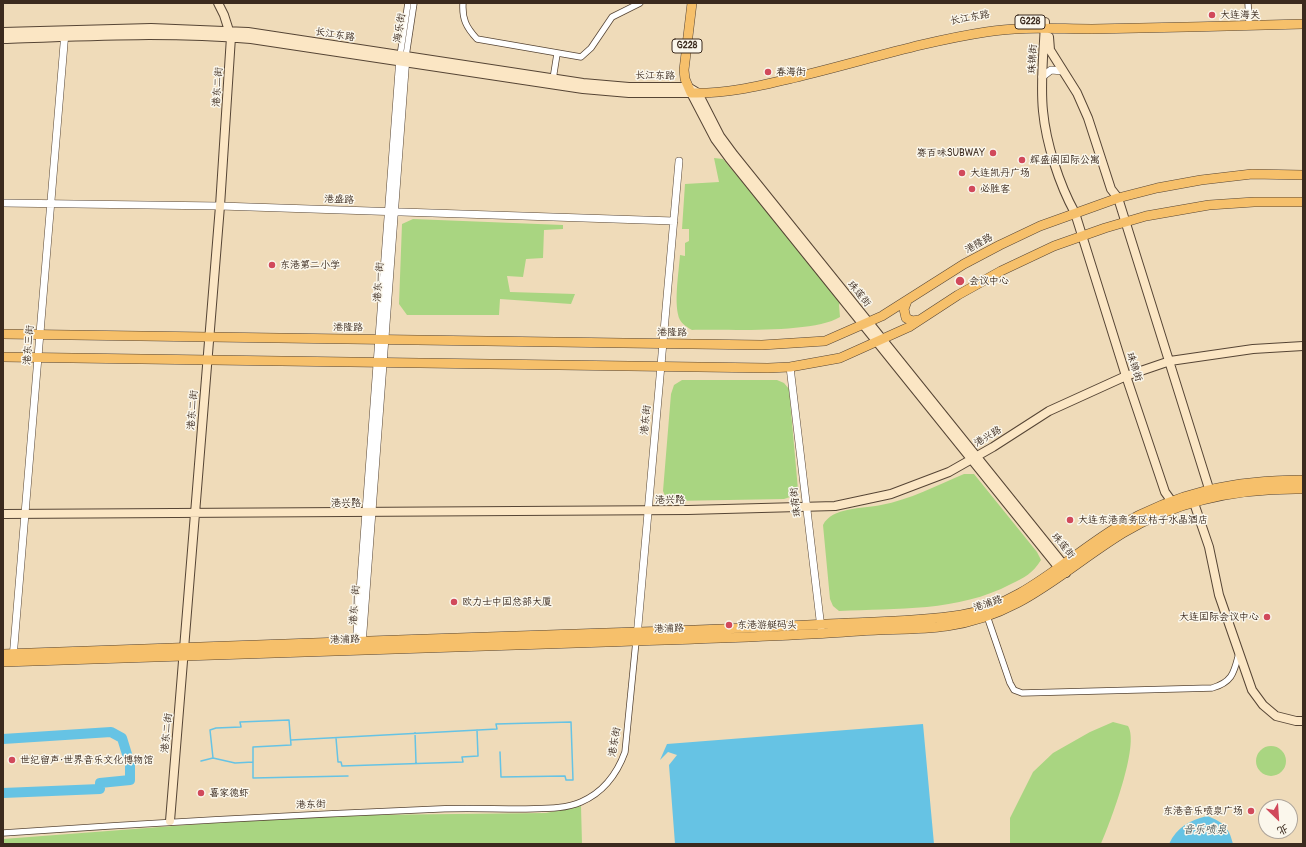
<!DOCTYPE html>
<html>
<head>
<meta charset="utf-8">
<style>
  body { margin:0 }
  #map { position:relative; width:1306px; height:847px; overflow:hidden; background:#efdbb9; font-family:Pangolin,"LXGW WenKai TC",sans-serif }
  canvas { display:block }
  .frame { position:absolute; inset:0; border:4px solid #3b2a1e; pointer-events:none }
  .north { position:absolute; left:1258px; top:799px; width:40px; height:40px; box-sizing:border-box; background:#fbf7ec; border:1px solid #aea59a; border-radius:50%; rotate:155deg; font-size:11px; font-weight:700; line-height:16px; text-align:center; color:#3b2a1e }
  .north::after { content:''; display:block; margin:auto; width:14px; height:18px; background:#d1495b; clip-path:polygon(50% 0,100% 100%,50% 72%,0 100%) }
</style>
</head>
<body>
<div id="map">
<canvas width="1306" height="847"></canvas>
<div class="frame"></div>
<div class="north">北</div>
</div>
<script>
const g = document.querySelector('canvas').getContext('2d');
g.lineJoin = 'round';
function fill(path, color) { g.fillStyle = color; g.fill(path, 'evenodd'); }
function stroke(path, color, width, dash) { g.strokeStyle = color; g.lineWidth = width; g.lineCap = dash ? 'butt' : 'round'; g.setLineDash(dash || []); g.stroke(path); }
function label(font, color, halo, rows, align = 'center') {
  g.font = font + ' Pangolin,"LXGW WenKai TC",sans-serif'; g.lineWidth = 3; g.setLineDash([]); g.textBaseline = 'middle'; g.strokeStyle = halo; g.fillStyle = color; for (const [text, x, y, turn = 0] of rows) {
    g.save(); g.translate(x, y); g.rotate((+turn || 0) * Math.PI / 180); g.textAlign = isNaN(turn) ? turn : align; if (halo) g.strokeText(text, 0, 0); g.fillText(text, 0, 0); g.restore();
  }
}
const green = new Path2D(`
  M714,158L723,159L841,300L839,305L840,317C812,334 727,329 692,330C687,327 683,325 680,320C673,306 679,271 680,255L685,256V243L689,241V229H682L685,184L719,182Z
  M413,219L563,225V229L544,230L543,258L526,259L523,277L507,276L510,292L575,294L571,304L500,299L499,315H407L399,304L402,224Z
  M682,380H777L784,383L789,389L798,490L793,496L784,499L672,501L666,498L663,491L671,394L674,385Z
  M964,474H974L1037,552L1041,560C1033,573 1024,578 1011,584C958,612 897,608 839,611L833,606L830,599L823,525C832,507 862,509 881,505C909,500 938,485 964,474Z
  M1113,722L1128,726C1140,745 1110,823 1101,844H1010V818L1033,772L1053,753L1090,732Z
  M1256 761a15 15 0 1 1 30 0a15 15 0 1 1-30 0Z
  M581,806L582,844H3V839L239,821L365,815L546,813Z`);
const water = new Path2D(`
  M923,724L934,844H675L669,765L677,755L668,752L660,760L667,744Z
  M1207,816C1223,822 1229,827 1233,844H1169C1177,827 1190,820 1207,816Z`);
const stream = new Path2D(`
  M415,733L416,763
  M336,738L338,762H341L342,766L463,762L462,757L478,756L477,730
  M291,740L497,729L496,724L571,722L573,780H566L565,776L501,777L500,752
  M213,758L210,730L216,728L241,727L240,722L289,720L291,745L253,747V762
  M201,761L213,758L235,763L253,762V778L348,776`);
const river = new Path2D(`
  M3,739L111,732L122,738L130,764V780L100,783V789L3,793`);
const minor = new Path2D(`
  M463,3C462,19 466,27 477,39L581,57L591,48L612,17L640,3
  M1248,3L1249,20
  M400,56L408,3
  M406,56L414,3
  M553,79L557,54
  M987,616L1010,683L1014,690L1022,693L1212,688C1233,682 1234,672 1239,653
  M3,833C148,823 293,815 439,809C466,808 493,809 520,809C540,808 563,810 581,802C604,792 617,774 625,752L636,641`);
const tertiary = new Path2D(`
  M1042,77L1051,70L1063,71
  M3,203L220,206L674,221
  M790,367L821,628
  M637,637L679,161
  M356,645L400,57
  M362,645L406,57
  M13,658L65,32`);
const secondary = new Path2D(`
  M1045,22C1044,51 1040,81 1043,111C1046,143 1059,184 1075,213L1126,376L1165,492L1175,506
  M3,32L151,28L248,32L583,83L629,87H688L698,93L720,136L734,155L1067,569L1066,573H1063L729,158L715,139L691,93H629L583,89L251,39C168,32 86,36 3,39
  M1049,37L1050,50L1077,93L1088,118L1111,189L1118,198L1211,495
  M1194,503L1209,547L1219,595L1252,690L1263,705L1276,716L1296,721H1303
  M3,514L688,510L835,506L891,494L949,472L993,447L1049,411L1126,376L1170,361L1253,349L1303,346
  M170,821L220,206L231,37L224,15L218,3`);
const primary = new Path2D(`
  M907,301L904,309L906,318L912,321L919,320
  M3,334L762,345L825,341L882,316L964,264L1000,245L1040,226L1118,198L1157,188L1201,180L1252,174L1303,175
  M3,357L768,368L790,367L840,358L909,327L958,295L1001,271L1054,246L1105,228L1146,216L1209,205L1254,202H1303
  M3,654C204,646 405,640 606,633C680,631 753,628 827,624C870,622 918,622 961,615C1022,605 1066,558 1117,527C1178,492 1234,480 1303,480
  M3,662C204,655 405,649 606,642C691,639 776,637 860,631C889,629 919,630 947,626C1021,616 1063,570 1123,533C1177,500 1241,488 1303,489`);
const trunk = new Path2D(`
  M692,3L684,70L685,79L691,93C726,94 759,86 793,78C857,63 920,42 986,32C1021,26 1056,29 1092,29C1162,28 1233,26 1303,24`);
const markers = [
  [1212,15,4,"#d1495b"],
  [768,72,4,"#d1495b"],
  [993,153,4,"#d1495b"],
  [1022,160,4,"#d1495b"],
  [962,173,4,"#d1495b"],
  [972,189,4,"#d1495b"],
  [272,265,4,"#d1495b"],
  [960,281,5,"#d1495b"],
  [1070,520,4,"#d1495b"],
  [454,602,4,"#d1495b"],
  [1267,617,4,"#d1495b"],
  [729,625,4,"#d1495b"],
  [12,760,4,"#d1495b"],
  [201,793,4,"#d1495b"],
  [1251,811,4,"#d1495b"]
];
const shields = [
  [1030,22,30],
  [687,46,30]
];
const shieldNames = [
  ["G228",1030,22],
  ["G228",687,46]
];
const poiNames = [
  ["大连海关",1220,15],
  ["春海街",776,72],
  ["赛百味SUBWAY",985,153,"right"],
  ["辉盛阁国际公寓",1030,160],
  ["大连凯丹广场",970,173],
  ["必胜客",980,189],
  ["东港第二小学",280,265],
  ["会议中心",969,281],
  ["大连东港商务区桔子水晶酒店",1078,520],
  ["欧力士中国总部大厦",462,602],
  ["大连国际会议中心",1259,617,"right"],
  ["东港游艇码头",737,625],
  ["世纪留声·世界音乐文化博物馆",20,760],
  ["喜家德虾",209,793],
  ["东港音乐喷泉广场",1243,811,"right"]
];
const streetNames = [
  ["长江东路",970,18,-10],
  ["海乐街",400,28,-81],
  ["长江东路",335,35,9],
  ["珠锦街",1033,59,-87],
  ["长江东路",655,76,1],
  ["港东二街",218,87,-86],
  ["港盛路",339,200,2],
  ["港隆路",979,244,-28],
  ["港东一街",379,282,-86],
  ["珠莲街",859,294,51],
  ["港隆路",348,328,1],
  ["港隆路",672,333,1],
  ["港东三街",29,345,-85],
  ["珠锦街",1134,367,72],
  ["港东二街",193,410,-85],
  ["港东街",646,420,-84],
  ["港兴路",988,437,-31],
  ["港兴路",670,500],
  ["珠荷街",796,502,-97],
  ["港兴路",346,503],
  ["珠莲街",1063,546,51],
  ["港浦路",988,604,-18],
  ["港东一街",355,605,-86],
  ["港浦路",669,629,-2],
  ["港浦路",345,640,-2],
  ["港东二街",167,733,-84],
  ["港东街",615,742,-80],
  ["港东街",311,805,-2]
];
const waterNames = [
  ["音乐喷泉",1205,830]
];
fill(green, '#a9d581');
fill(water, '#66c3e4');
stroke(stream, '#66c3e4', 1.5);
stroke(river, '#66c3e4', 10);
stroke(minor, '#564535', 7);
stroke(tertiary, '#564535', 8);
stroke(secondary, '#564535', 10);
stroke(primary, '#564535', 10);
stroke(trunk, '#564535', 10);
stroke(minor, '#fff', 5.5);
stroke(tertiary, '#fff', 7);
stroke(secondary, '#fbe6c4', 8);
stroke(primary, '#f6c06b', 9);
stroke(trunk, '#f6c06b', 9);
for (const [x, y, r, color] of markers) { const dot = new Path2D(); dot.arc(x, y, r, 0, 2 * Math.PI); g.fillStyle = color; g.fill(dot); stroke(dot, '#fbf7ec', 1.5); }
for (const [x, y, w] of shields) { const box = new Path2D(); box.roundRect(x - w / 2, y - 7, w, 14, 3); g.fillStyle = '#fbf7ec'; g.fill(box); stroke(box, '#3b2a1e', 1); }
label('bold 9px', '#3b2a1e', null, shieldNames);
label('10px', '#3b2a1e', '#fbf7ec', poiNames, 'left');
label('10px', '#3b2a1e', '#fbf7ec', streetNames);
label('italic 11px', '#485859', '#fbf7ec', waterNames);
</script>
</body>
</html>
